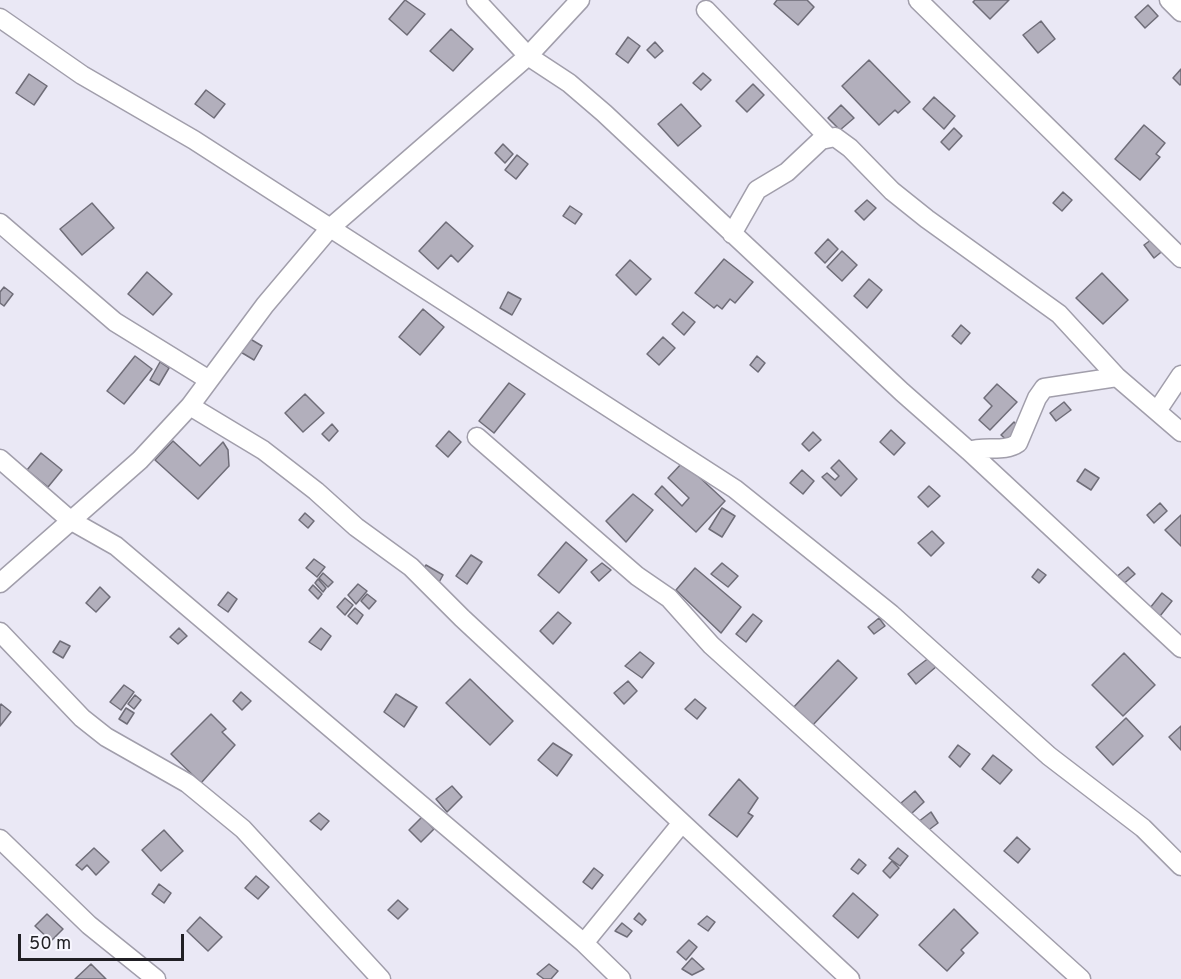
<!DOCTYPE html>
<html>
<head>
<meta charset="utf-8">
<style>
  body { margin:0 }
  #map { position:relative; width:1181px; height:979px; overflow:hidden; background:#eae8f5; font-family:Overpass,sans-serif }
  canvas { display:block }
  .scale { position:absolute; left:18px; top:934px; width:166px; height:27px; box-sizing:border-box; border:3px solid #201f24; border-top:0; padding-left:8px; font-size:18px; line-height:21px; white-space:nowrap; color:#201f24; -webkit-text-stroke:4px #f7f6fe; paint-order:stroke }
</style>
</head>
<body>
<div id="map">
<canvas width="1181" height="979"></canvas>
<div class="scale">50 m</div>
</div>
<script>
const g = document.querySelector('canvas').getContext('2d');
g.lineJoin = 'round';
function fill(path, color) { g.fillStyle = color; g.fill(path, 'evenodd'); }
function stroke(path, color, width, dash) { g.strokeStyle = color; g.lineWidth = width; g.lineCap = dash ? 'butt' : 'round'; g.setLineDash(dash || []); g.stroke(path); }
const building = new Path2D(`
  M405,0L425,14L407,35L389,19Z
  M777,0H807L814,7L798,25L774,4Z
  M975,0H1009L990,19L973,2Z
  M1148,5L1158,16L1145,28L1135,17Z
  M1041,21L1055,39L1038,53L1023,35Z
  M451,29L473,49L453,71L430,51Z
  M628,37L640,46L628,63L616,54Z
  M655,42L663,51L655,58L647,50Z
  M869,60L910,102L898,113L895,110L879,125L842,86Z
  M1181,69V84L1180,85L1173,78Z
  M703,73L711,80L701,90L693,83Z
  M29,74L47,86L34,105L16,93Z
  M753,84L764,95L747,112L736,101Z
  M206,90L225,104L214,118L195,104Z
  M934,97L955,116L944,129L923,109Z
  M681,104L701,126L678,146L658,124Z
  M841,105L854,118L840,130L828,118Z
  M1144,125L1165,143L1156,154L1160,157L1140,180L1115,159Z
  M954,128L962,136L949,150L941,142Z
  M503,144L513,154L505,163L495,153Z
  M517,155L528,164L516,179L505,170Z
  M1063,192L1072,200L1062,211L1053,203Z
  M867,200L876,208L864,220L855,211Z
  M92,203L114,228L82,255L60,229Z
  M570,206L582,214L575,224L563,216Z
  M446,222L473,246L458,262L451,255L438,269L419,251Z
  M1155,237L1165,249L1154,258L1144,245Z
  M828,239L838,249L825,263L815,253Z
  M842,251L857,265L842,281L827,267Z
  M724,259L753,282L735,303L730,299L722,309L717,305L714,308L695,293Z
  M630,260L651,279L636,295L616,275Z
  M147,272L172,294L153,315L128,294Z
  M1102,273L1128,300L1103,324L1076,298Z
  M869,279L882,290L867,308L854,296Z
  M4,287L13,294L4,306L0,303V292Z
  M508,292L521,299L512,315L500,308Z
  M423,309L444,327L420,355L399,337Z
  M683,312L695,322L684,335L672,324Z
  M961,325L970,333L961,344L952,336Z
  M247,337L262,346L254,360L239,351Z
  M663,337L675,348L659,365L647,354Z
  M135,356L152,369L124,404L107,391Z
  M757,356L765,363L758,372L750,365Z
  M160,362L169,368L159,385L150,380Z
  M509,383L525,394L494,433L479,421Z
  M997,384L1017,402L990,430L979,420L992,406L984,398Z
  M305,394L324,413L303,432L285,413Z
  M1064,402L1071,410L1056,421L1050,413Z
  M1014,422L1021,429L1009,442L1001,435Z
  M332,424L338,431L329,441L322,434Z
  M891,430L905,443L894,455L880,442Z
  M449,431L461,442L448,457L436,446Z
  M813,432L821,440L809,451L802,444Z
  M173,441L200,466L223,442L228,450L229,466L198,499L155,460Z
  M41,453L62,470L48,487L27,470Z
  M839,460L857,479L841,496L822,477L827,473L835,480L839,476L831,468Z
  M683,462L725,501L696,532L655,494L662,486L682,506L689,498L668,478Z
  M1085,469L1099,478L1091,490L1077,481Z
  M802,470L814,481L803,494L790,483Z
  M929,486L940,496L928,507L918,497Z
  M633,494L653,510L626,542L606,521Z
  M1160,503L1167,511L1154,523L1147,515Z
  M722,508L735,516L722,537L709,529Z
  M305,513L314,521L308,528L299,520Z
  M1181,515V546L1165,530Z
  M932,531L944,543L931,556L918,543Z
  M566,542L587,560L559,593L538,575Z
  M471,555L482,562L467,584L456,576Z
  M314,559L325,567L317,577L306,568Z
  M602,563L611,570L599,581L591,572Z
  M722,563L738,576L728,587L711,574Z
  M426,565L443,575L437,586L420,575Z
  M1128,567L1135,574L1120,587L1114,579Z
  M695,568L741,607L721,633L676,590Z
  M1038,569L1046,575L1039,583L1032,577Z
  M323,573L333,582L328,587L319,578Z
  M318,579L326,588L323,592L315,583Z
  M358,584L367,591L356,604L348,595Z
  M313,585L322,594L318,599L309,590Z
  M100,587L110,597L96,612L86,603Z
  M228,592L237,599L228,612L218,605Z
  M1162,593L1172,601L1160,616L1150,608Z
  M367,594L376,601L369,609L361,601Z
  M345,598L353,605L345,615L337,607Z
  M355,608L363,615L357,624L348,616Z
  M558,612L571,623L553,644L540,631Z
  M753,614L762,621L746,642L736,634Z
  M879,618L885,626L874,634L868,627Z
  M179,628L187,636L178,644L170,637Z
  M321,628L331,636L321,650L309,642Z
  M60,641L70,646L63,658L53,652Z
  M640,652L654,663L642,678L625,666Z
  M1124,653L1155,685L1123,716L1092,685Z
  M930,657L937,666L916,684L908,674Z
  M838,660L857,678L811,727L792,709Z
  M470,679L513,721L490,745L446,703Z
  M628,681L637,691L624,704L614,693Z
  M124,685L134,692L121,710L110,702Z
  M241,692L251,701L242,710L233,701Z
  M396,694L417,707L404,727L384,712Z
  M135,695L141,700L134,709L128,704Z
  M695,699L706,708L697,719L685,709Z
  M1,704L11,712L0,726V706Z
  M126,708L134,713L127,724L119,719Z
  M211,714L226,729L222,732L235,745L201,783L171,754Z
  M1126,718L1143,736L1113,765L1096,747Z
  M1181,726V750L1169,737Z
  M553,743L572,755L557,776L538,760Z
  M958,745L970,754L960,767L949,757Z
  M993,755L1012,770L1000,784L982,769Z
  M739,779L758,798L748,813L753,816L737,837L709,815Z
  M452,786L462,797L447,812L436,799Z
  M915,791L924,802L911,814L901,803Z
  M931,812L938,823L926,832L918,822Z
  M319,813L329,821L321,830L310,821Z
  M422,817L434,829L421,842L409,830Z
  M164,830L183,851L161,871L142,850Z
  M1017,837L1030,849L1018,863L1004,851Z
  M94,848L109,862L96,875L87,865L82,870L76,865Z
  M898,848L908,856L900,866L889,858Z
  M859,859L866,865L858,874L851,869Z
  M892,861L899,868L890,878L883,871Z
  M594,868L603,875L592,889L583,882Z
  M256,876L269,887L258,899L245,888Z
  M159,884L171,893L164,903L152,894Z
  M853,893L878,915L858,938L833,916Z
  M398,900L408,909L398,919L388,910Z
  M954,909L978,933L961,950L964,953L947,971L919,945Z
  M639,913L646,920L642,925L634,919Z
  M47,914L63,929L51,941L35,926Z
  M707,916L715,922L708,931L698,924Z
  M200,917L222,937L208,951L187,931Z
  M622,923L632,931L627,937L615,931Z
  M689,940L697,947L686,960L677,952Z
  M692,958L704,969L692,975L682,969Z
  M91,964L106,979H75Z
  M549,964L558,971L551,979H544L537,974Z`);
const street = new Path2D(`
  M476,0L528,56L569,83L604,113L902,392L969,451L1181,648
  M918,0L1181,258
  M1169,0L1181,12
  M706,10L828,137
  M0,18L82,75L194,140L735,489L891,614L1049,756L1143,828L1181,866
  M0,223L115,322L209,380
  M732,234L757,190L787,172L821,140L835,137L850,148L892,191L927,219L1059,314L1117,377L1181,432
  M190,406L263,450L316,491L356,527L411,567L462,618L850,979
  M1157,411L1181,375
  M477,437L637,576L669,598L711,645L1081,979
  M969,451C985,445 1004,453 1018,443L1037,398L1044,388L1117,377
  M0,459L70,520L116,546L584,943L621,979
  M0,583L140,460L190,406L265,305L330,228L528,56L580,0
  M0,632L82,718L106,737L187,783L243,829L381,979
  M0,839L89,925L156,979
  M584,943L681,824`);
fill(building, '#b2afbc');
stroke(building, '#6f6d78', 1.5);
stroke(street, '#a19eab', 21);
stroke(street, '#fff', 18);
</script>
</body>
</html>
